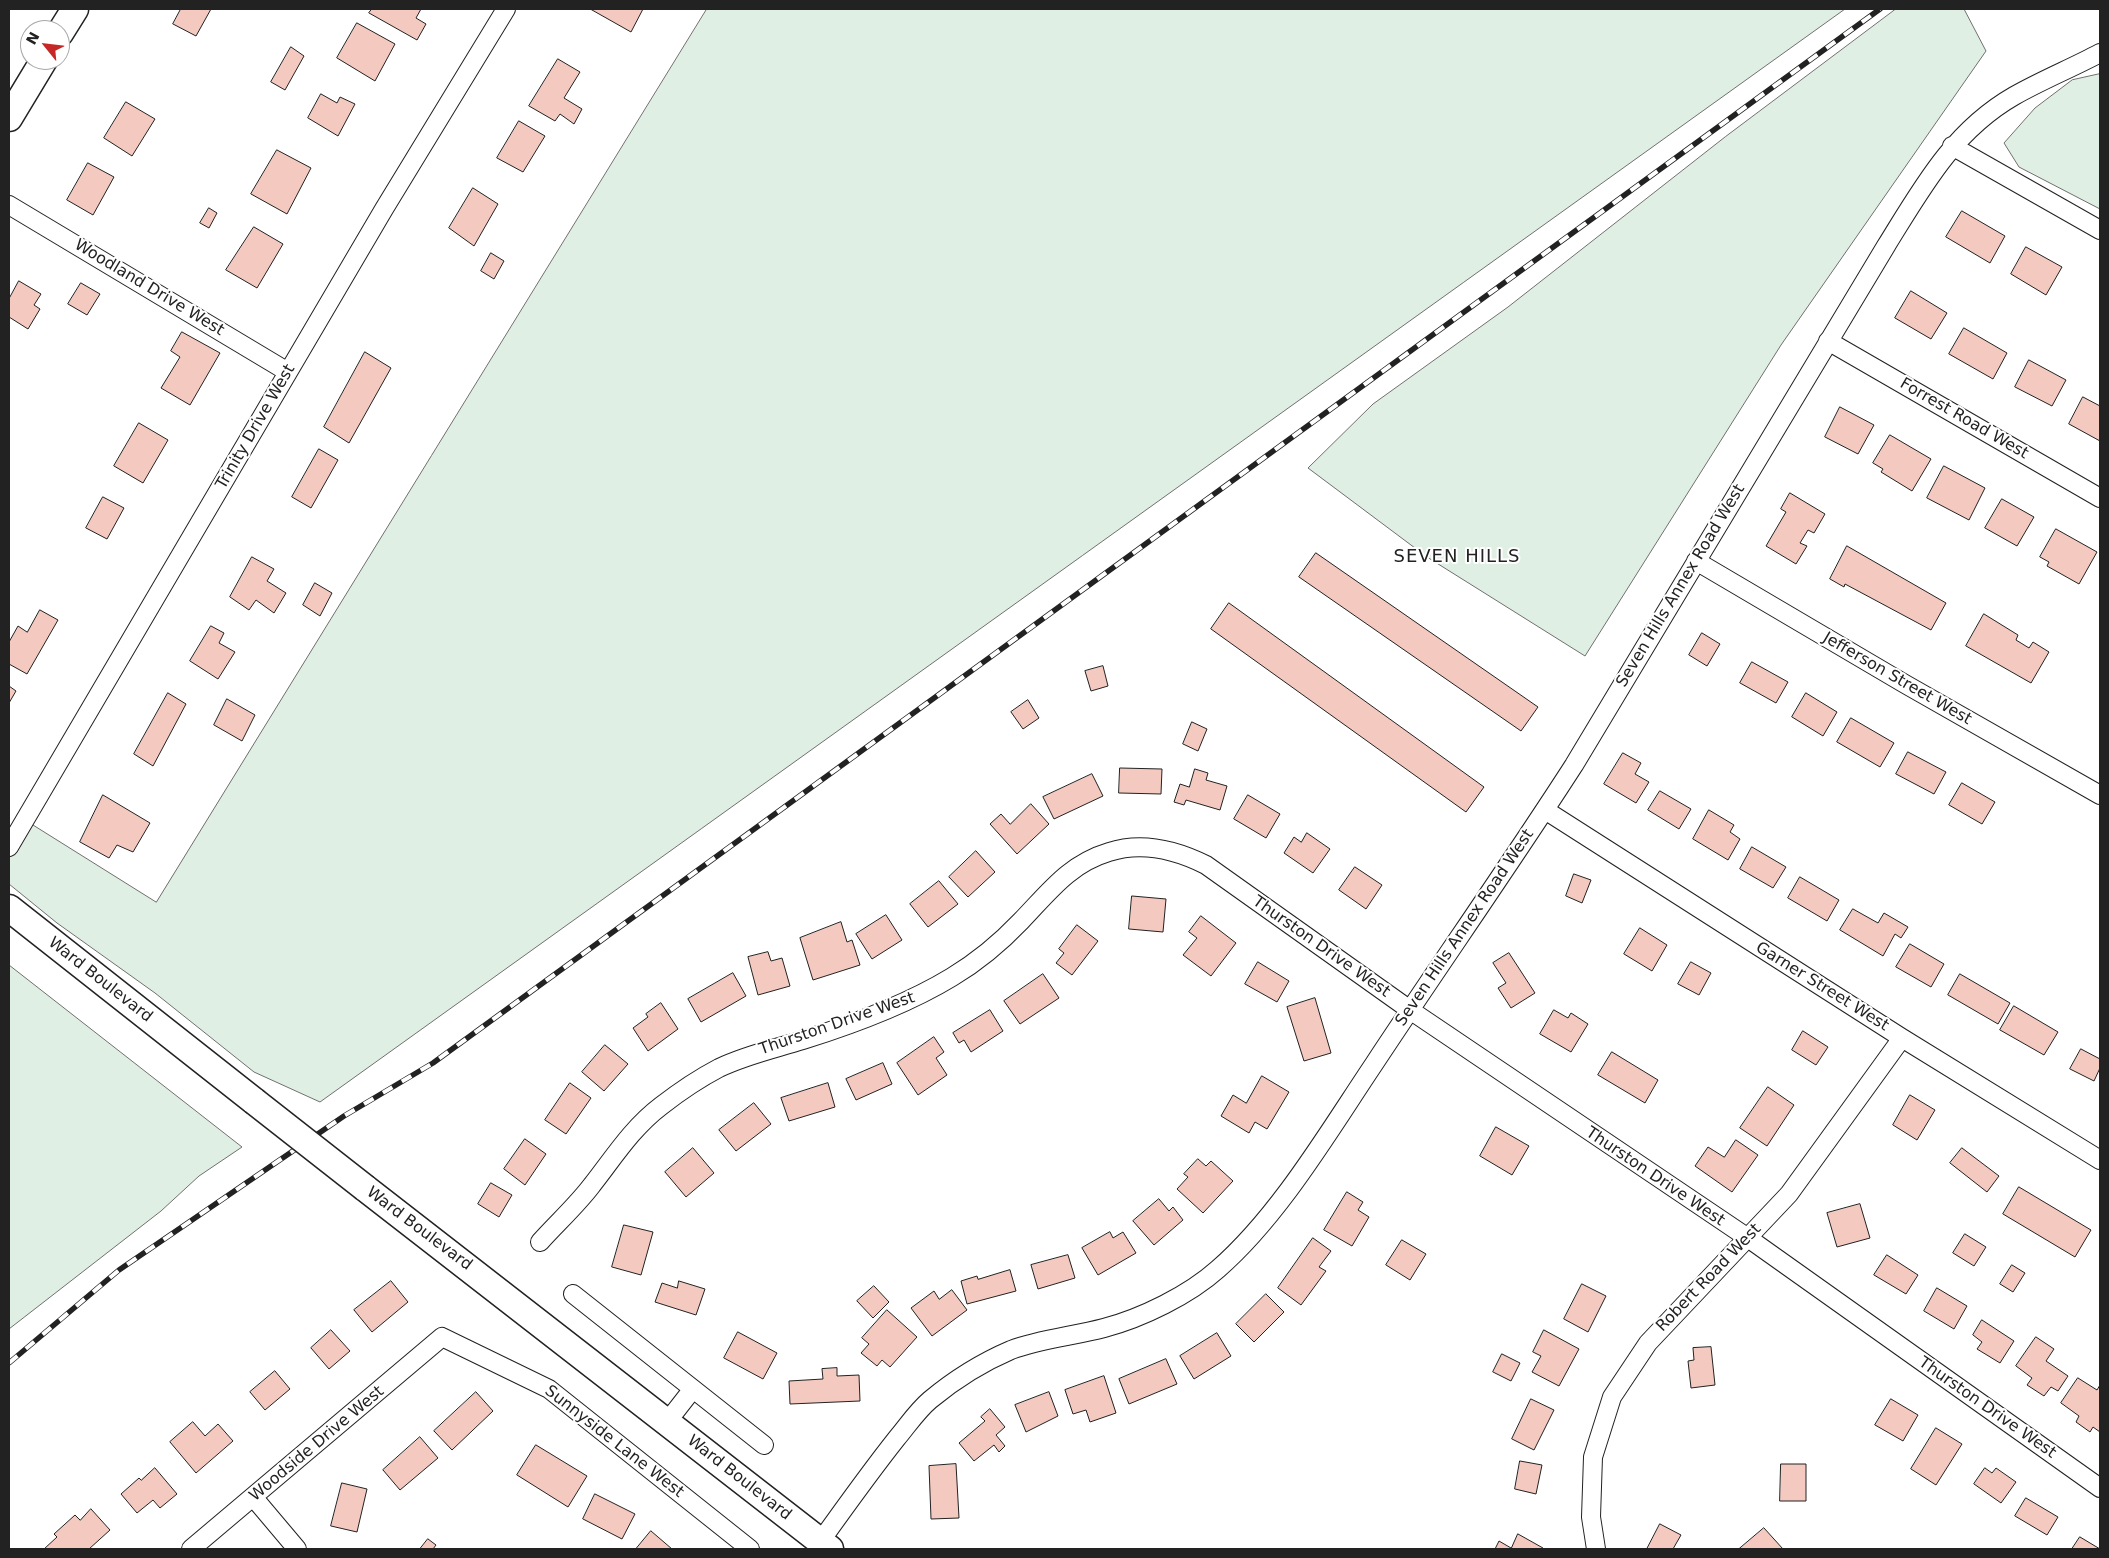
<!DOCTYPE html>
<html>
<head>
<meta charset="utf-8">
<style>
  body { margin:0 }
  #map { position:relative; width:2109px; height:1558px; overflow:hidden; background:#fff; font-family:"DejaVu Sans",sans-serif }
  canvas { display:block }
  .frame { position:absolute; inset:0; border:10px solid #222; pointer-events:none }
  .north { position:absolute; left:20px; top:20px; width:50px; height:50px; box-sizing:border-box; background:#fff; border:1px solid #a7a7a7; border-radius:50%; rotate:299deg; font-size:14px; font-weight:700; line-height:20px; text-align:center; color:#222 }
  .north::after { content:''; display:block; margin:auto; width:18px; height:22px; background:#c62828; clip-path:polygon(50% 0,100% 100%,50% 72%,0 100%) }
</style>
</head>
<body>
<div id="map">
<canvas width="2109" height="1558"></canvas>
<div class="frame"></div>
<div class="north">N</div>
</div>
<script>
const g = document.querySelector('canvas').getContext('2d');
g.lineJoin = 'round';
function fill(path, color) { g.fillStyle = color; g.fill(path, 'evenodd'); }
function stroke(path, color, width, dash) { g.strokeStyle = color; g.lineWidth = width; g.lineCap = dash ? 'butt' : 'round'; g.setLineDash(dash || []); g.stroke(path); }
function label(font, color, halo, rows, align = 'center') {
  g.font = font + ' "DejaVu Sans",sans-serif'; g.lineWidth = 4; g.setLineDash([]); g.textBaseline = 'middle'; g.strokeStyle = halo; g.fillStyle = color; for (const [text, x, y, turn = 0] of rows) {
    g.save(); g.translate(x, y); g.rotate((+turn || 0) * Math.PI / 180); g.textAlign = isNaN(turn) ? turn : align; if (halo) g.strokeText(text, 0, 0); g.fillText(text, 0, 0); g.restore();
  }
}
const green = new Path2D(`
  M707,9H1845L320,1102L254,1072L155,993L57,923L9,884V847L25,820L156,902Z
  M1896,9H1964L1986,51L1781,345L1585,656L1427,557L1308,468L1373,404L1508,307L1725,137Z
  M2100,74V209L2019,167L2004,143L2035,108L2072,80Z
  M9,965L242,1147L199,1176L161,1211L9,1329Z`);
const building = new Path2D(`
  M181,9H211L196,36L173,24Z
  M372,9H421L416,18L426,24L417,40L369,13Z
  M593,9H643L631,32L592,10Z
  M357,23L395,44L375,81L337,58Z
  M291,47L304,56L285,90L271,82Z
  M558,59L580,72L564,98L582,109L574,124L560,114L555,121L529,106Z
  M321,94L337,103L340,97L355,104L338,136L308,118Z
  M126,102L155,119L132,156L104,138Z
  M519,121L545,136L523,172L497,158Z
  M277,150L311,168L287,214L251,194Z
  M88,163L114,177L93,215L67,200Z
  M473,188L498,204L474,246L449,228Z
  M209,208L217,213L209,228L200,223Z
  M1962,211L2005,236L1990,263L1946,237Z
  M254,227L283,244L257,288L226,270Z
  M2026,247L2062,267L2046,295L2011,274Z
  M491,253L504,261L494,279L481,271Z
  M19,281L41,294L34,305L40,309L28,329L9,317V299Z
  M81,283L100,294L87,315L68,304Z
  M1911,291L1947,313L1931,339L1895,318Z
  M1964,328L2007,353L1993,379L1949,354Z
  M182,332L220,353L190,405L161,388L180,357L171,351Z
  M365,352L391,368L349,443L324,427Z
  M2029,360L2066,380L2052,406L2015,387Z
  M2083,397L2100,406V441L2069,424Z
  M1840,407L1874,425L1858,454L1825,437Z
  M139,423L168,440L143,483L114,466Z
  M1890,435L1931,459L1912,491L1881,472L1883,469L1873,463Z
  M319,449L338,460L311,508L292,497Z
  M1944,466L1985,488L1969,520L1927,498Z
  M1790,493L1825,514L1814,533L1808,530L1800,543L1807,546L1796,564L1766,546L1786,512L1781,509Z
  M103,497L124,508L107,539L86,528Z
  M2002,499L2034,517L2017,546L1985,528Z
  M2056,529L2097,552L2079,584L2047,566L2049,562L2040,557Z
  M1847,546L1946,603L1931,630L1845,584L1844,587L1830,579Z
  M1316,553L1538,707L1521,731L1299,577Z
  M252,557L274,569L267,581L286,593L274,613L256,600L249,610L230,597Z
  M315,583L332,593L320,616L303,605Z
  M1229,603L1484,787L1466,812L1211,629Z
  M40,610L58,620L27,674L9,664V642L18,626L27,632Z
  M1984,614L2018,635L2016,640L2029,648L2033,642L2049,652L2031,683L1966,646Z
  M211,626L224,633L219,643L235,652L218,679L190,661Z
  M1702,633L1720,644L1707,666L1689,655Z
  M1752,662L1788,682L1776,703L1740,683Z
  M1103,666L1108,686L1091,691L1085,671Z
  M9,686L16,691L9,703Z
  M168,693L186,704L153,766L134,754Z
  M1806,693L1837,712L1823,736L1792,717Z
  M227,699L255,715L242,741L214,725Z
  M1028,700L1039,718L1023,729L1011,712Z
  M1851,718L1894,743L1880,767L1837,742Z
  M1192,722L1207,729L1198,751L1183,744Z
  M1908,752L1946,772L1934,794L1896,774Z
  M1623,753L1641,763L1635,774L1649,782L1636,803L1604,784Z
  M1120,768L1162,769L1161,794L1119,793Z
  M1195,769L1208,773L1206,780L1227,786L1220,810L1186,800L1184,805L1174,802L1180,784L1189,787Z
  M1092,774L1103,796L1054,819L1043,797Z
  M1962,783L1995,802L1982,824L1949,805Z
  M1660,791L1691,809L1679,829L1648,810Z
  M103,795L150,823L133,852L117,845L109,858L80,842Z
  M1248,795L1280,814L1266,838L1234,819Z
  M1031,804L1049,824L1017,854L990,824L1001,814L1010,824Z
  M1709,810L1734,825L1730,832L1740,839L1728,860L1693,839Z
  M1307,833L1330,849L1313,873L1284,853L1294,837L1301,842Z
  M1752,847L1786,867L1773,888L1740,869Z
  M976,851L995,872L968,897L949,877Z
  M1355,867L1382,885L1366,909L1339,890Z
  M1574,874L1591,880L1582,903L1566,896Z
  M1800,877L1839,900L1827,921L1788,898Z
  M939,881L958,904L928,927L910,904Z
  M1132,896L1166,899L1163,932L1129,929Z
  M1853,909L1878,923L1884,913L1908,927L1901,938L1895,934L1883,956L1840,930Z
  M886,915L902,940L872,959L856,934Z
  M1201,916L1236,943L1211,976L1183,955L1197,938L1189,932Z
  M841,922L847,942L852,940L860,965L813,980L800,938Z
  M1077,925L1098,941L1072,975L1056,963L1064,953L1059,949Z
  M1640,928L1667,945L1652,971L1624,954Z
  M1910,944L1944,964L1931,987L1896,967Z
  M768,952L771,961L782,958L790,986L758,995L748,957Z
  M1509,953L1535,993L1511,1008L1498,988L1506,983L1493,963Z
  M1258,962L1289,981L1277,1002L1245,984Z
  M1691,962L1711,973L1699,995L1678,984Z
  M733,973L746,996L701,1022L688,999Z
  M1043,974L1059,998L1020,1024L1004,1001Z
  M1960,974L2010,1003L1998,1024L1948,995Z
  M1315,998L1331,1053L1304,1061L1287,1007Z
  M661,1003L678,1029L648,1051L633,1028L648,1017L646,1014Z
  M2014,1006L2058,1032L2044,1055L2000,1030Z
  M990,1010L1003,1031L971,1052L964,1040L959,1043L953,1033Z
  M1554,1010L1568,1018L1571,1013L1588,1024L1571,1052L1540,1034Z
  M1803,1031L1828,1047L1816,1065L1792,1050Z
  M934,1037L944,1052L936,1058L947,1075L918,1095L897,1063Z
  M605,1045L628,1064L604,1091L582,1072Z
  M2081,1049L2100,1059V1068L2094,1081L2070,1069Z
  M1612,1052L1658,1080L1645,1103L1598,1075Z
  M883,1063L892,1084L856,1100L846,1079Z
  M1262,1076L1289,1092L1267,1129L1255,1122L1249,1133L1221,1116L1233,1095L1246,1103Z
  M570,1083L591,1098L566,1134L545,1120Z
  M828,1083L835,1107L789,1121L781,1098Z
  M1768,1087L1794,1105L1767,1146L1740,1128Z
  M1910,1095L1935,1110L1917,1140L1893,1125Z
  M754,1103L771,1124L736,1151L719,1130Z
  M1496,1127L1529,1146L1512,1175L1480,1156Z
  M525,1139L546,1154L525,1185L504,1169Z
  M1736,1140L1758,1155L1732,1192L1695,1166L1708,1147L1724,1157Z
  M693,1148L714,1173L686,1197L665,1172Z
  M1962,1148L1999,1176L1987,1192L1950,1163Z
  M1198,1159L1206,1166L1211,1161L1233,1181L1203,1213L1177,1189L1188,1177L1184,1174Z
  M491,1183L512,1195L499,1217L478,1204Z
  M2019,1187L2091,1230L2075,1257L2003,1214Z
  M1347,1192L1363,1202L1358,1210L1369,1217L1352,1246L1324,1230Z
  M1159,1199L1169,1211L1173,1207L1183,1220L1154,1245L1133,1221Z
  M1860,1204L1870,1238L1837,1247L1827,1213Z
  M624,1225L653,1232L641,1275L612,1267Z
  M1110,1232L1113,1238L1123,1232L1136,1253L1098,1275L1082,1248Z
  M1965,1234L1986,1247L1974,1266L1953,1253Z
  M1313,1238L1331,1251L1319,1267L1326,1271L1301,1305L1278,1288Z
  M1402,1240L1426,1254L1410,1280L1386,1265Z
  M1068,1255L1075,1278L1038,1289L1031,1265Z
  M1887,1255L1918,1275L1906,1294L1874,1275Z
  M2012,1265L2025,1273L2013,1292L2000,1284Z
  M1010,1270L1016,1291L967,1304L961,1281L977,1276L978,1279Z
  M391,1281L408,1302L372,1332L354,1310Z
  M679,1281L705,1289L696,1315L655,1302L662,1283L677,1288Z
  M1582,1284L1606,1296L1588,1332L1564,1319Z
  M874,1286L889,1302L873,1318L857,1301Z
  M1937,1288L1967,1306L1954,1329L1924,1311Z
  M952,1290L967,1310L932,1336L911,1308L934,1291L939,1299Z
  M1266,1294L1284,1312L1254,1342L1236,1324Z
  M887,1310L917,1337L890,1367L882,1360L877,1366L861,1353L869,1344L862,1338Z
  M1982,1320L2014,1341L2000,1363L1977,1349L1982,1342L1973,1335Z
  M331,1330L350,1351L329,1369L311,1348Z
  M1544,1330L1579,1349L1559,1386L1532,1372L1541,1356L1533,1352Z
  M738,1332L777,1353L763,1379L724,1358Z
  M1217,1333L1231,1356L1194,1379L1180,1356Z
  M2036,1337L2054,1349L2046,1361L2068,1376L2058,1391L2051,1387L2044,1396L2027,1385L2032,1378L2016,1366Z
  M1711,1347L1715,1385L1691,1388L1688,1361L1694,1360L1693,1348Z
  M1502,1354L1520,1363L1511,1381L1493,1372Z
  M1166,1359L1177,1384L1129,1404L1119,1379Z
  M837,1368V1376L859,1375L860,1401L790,1404L789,1381L823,1379L822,1369Z
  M275,1371L290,1389L265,1410L250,1392Z
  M1104,1376L1116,1413L1090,1422L1086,1410L1073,1414L1065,1390Z
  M2078,1378L2097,1390L2100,1385V1432L2093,1427L2090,1432L2076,1422L2079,1416L2061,1403Z
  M476,1392L493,1411L452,1450L434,1431Z
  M1049,1392L1058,1416L1026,1432L1015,1405Z
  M1531,1399L1554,1410L1534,1450L1512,1439Z
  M1891,1399L1918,1415L1903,1441L1875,1425Z
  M990,1409L1005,1427L996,1435L1005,1446L999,1452L994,1445L974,1461L959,1443L985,1421L981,1417Z
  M193,1422L205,1436L218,1424L233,1441L196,1473L170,1442Z
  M1936,1428L1962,1444L1936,1485L1911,1469Z
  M420,1437L438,1458L400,1490L383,1470Z
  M536,1445L587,1476L568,1507L517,1475Z
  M1520,1461L1542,1465L1536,1494L1515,1489Z
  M956,1464L959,1518L931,1519L929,1466Z
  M1781,1464H1806V1501H1780Z
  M155,1468L177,1494L160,1508L153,1500L137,1513L121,1494L139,1478L141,1480Z
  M1985,1468L1992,1473L1996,1468L2016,1482L2001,1503L1974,1484Z
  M342,1483L367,1489L357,1532L331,1526Z
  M595,1494L635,1514L622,1539L583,1519Z
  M2026,1498L2058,1517L2047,1535L2015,1516Z
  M91,1509L110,1530L89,1549H44L57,1537L54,1534L75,1515L80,1520Z
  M1660,1524L1681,1535L1673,1549H1647Z
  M1764,1528L1783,1549H1739Z
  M651,1531L672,1549H636Z
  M1518,1534L1543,1548V1549H1495L1499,1541L1511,1548Z
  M2080,1537L2100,1549H2072Z
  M428,1539L436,1545L433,1549H420Z`);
const minor = new Path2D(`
  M1952,146L2100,230
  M9,205L288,372
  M1828,341L2100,498
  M1696,561L1905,684L2100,795
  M1545,810L1902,1038L2100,1160
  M9,847L384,209L506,9
  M540,1242C557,1223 577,1205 592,1185C614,1157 632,1128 661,1106C679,1092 698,1079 719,1068C746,1055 774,1049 803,1040C854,1024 906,1005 952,977C977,962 1001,942 1021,921C1049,892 1069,864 1109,852C1143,841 1176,850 1206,865L1410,1010L1748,1238L2100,1488
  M573,1294L764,1445
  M667,1422L692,1390
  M254,1498L297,1549
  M820,1542C845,1507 870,1472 897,1438C908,1425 917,1411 930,1400C954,1380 983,1362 1011,1350C1040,1339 1074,1336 1104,1328C1142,1318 1189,1295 1218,1269C1279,1216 1329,1131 1374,1064C1440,964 1509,866 1574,765L1886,246C1922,188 1953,131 2014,96C2042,80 2072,68 2100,53
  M191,1549L442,1337L549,1389L750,1549
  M1596,1549L1591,1517L1593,1457L1612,1397L1648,1343L1789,1194L1902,1038`);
const primary = new Path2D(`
  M60,33L75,9
  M9,118L44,60
  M9,908L254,1101
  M365,1188L830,1549`);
const rail = new Path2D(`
  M9,1363L119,1270L344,1116L433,1063L1880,9`);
const primaryBridge = new Path2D(`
  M254,1101L365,1188`);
const streetNames = [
  ["Woodland Drive West",149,288,31],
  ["Forrest Road West",1964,419,30],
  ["Trinity Drive West",256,427,-60],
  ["Seven Hills Annex Road West",1681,586,-59],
  ["Jefferson Street West",1897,679,30],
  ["Seven Hills Annex Road West",1465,928,-56],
  ["Thurston Drive West",1321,947,35],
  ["Ward Boulevard",100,980,38],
  ["Garner Street West",1822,987,32],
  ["Thurston Drive West",837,1024,-19],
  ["Thurston Drive West",1655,1177,34],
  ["Ward Boulevard",419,1229,37],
  ["Robert Road West",1709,1278,-46],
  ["Thurston Drive West",1987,1408,35],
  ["Sunnyside Lane West",614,1442,38],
  ["Woodside Drive West",317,1444,-40],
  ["Ward Boulevard",739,1478,38]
];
const neighbourhoodNames = [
  ["SEVEN HILLS",1457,557]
];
fill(green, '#e0efe3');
stroke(green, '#6f6f6f', 1);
fill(building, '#f3c9c0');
stroke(building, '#222', 1);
stroke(minor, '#222', 20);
stroke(primary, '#222', 29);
stroke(minor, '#fff', 18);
stroke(primary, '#fff', 26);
stroke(rail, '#222', 5.5);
stroke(rail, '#fff', 4, [11]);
stroke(primaryBridge, '#222', 29, []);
stroke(primaryBridge, '#fff', 26);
label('16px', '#222', '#fff', streetNames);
g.letterSpacing = '1px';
label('18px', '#222', '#fff', neighbourhoodNames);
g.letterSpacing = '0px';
</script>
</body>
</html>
